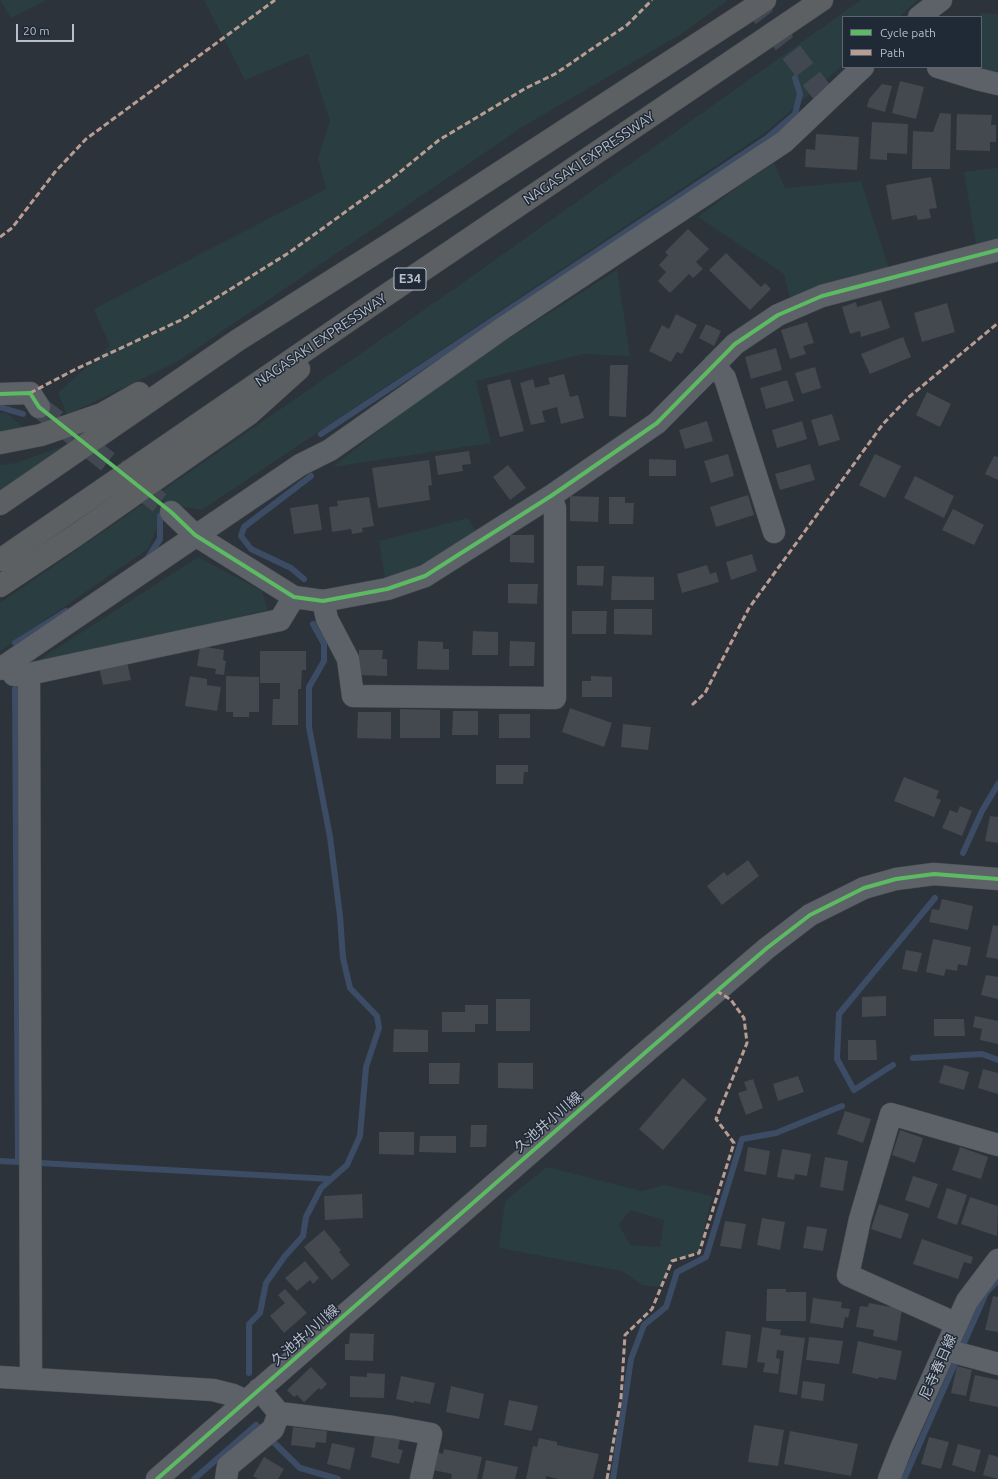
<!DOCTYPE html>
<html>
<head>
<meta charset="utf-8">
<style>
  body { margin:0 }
  #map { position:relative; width:998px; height:1479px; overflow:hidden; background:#2d333b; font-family:Ubuntu,sans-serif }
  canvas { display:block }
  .legend { position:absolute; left:842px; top:16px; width:140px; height:52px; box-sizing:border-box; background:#202936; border:1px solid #5d6572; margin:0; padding:5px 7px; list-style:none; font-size:12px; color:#b8bfcb }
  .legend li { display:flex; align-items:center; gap:8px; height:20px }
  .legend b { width:20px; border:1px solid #5d6572 }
  .scale { position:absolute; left:16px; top:24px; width:58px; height:18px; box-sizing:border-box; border:2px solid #b8bfcb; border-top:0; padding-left:5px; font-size:12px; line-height:14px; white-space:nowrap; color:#b8bfcb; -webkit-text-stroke:3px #202936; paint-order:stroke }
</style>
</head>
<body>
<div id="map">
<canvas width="998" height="1479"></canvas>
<ul class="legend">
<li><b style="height:5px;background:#5cba63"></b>Cycle path</li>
<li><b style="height:5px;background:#b99d93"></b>Path</li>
</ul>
<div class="scale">20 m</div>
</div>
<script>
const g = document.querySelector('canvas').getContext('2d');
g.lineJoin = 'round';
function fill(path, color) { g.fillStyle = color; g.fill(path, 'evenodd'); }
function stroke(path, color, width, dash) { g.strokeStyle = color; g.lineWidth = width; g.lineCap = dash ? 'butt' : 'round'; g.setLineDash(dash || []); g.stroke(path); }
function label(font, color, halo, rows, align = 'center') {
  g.font = font + ' Ubuntu,"Noto Sans JP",sans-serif'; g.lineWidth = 3; g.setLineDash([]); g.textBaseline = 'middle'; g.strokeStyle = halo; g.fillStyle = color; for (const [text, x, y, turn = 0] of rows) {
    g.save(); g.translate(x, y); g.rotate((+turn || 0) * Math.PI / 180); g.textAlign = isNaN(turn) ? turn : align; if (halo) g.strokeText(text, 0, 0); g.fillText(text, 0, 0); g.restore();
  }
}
const green = new Path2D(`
  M0,0H47L11,18Z
  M204,0H728L681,34L524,126L177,362L67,415L58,393L110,346L94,309L326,189L318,158L330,121L308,54L245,80Z
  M861,0H918L899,17H843V65L765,133L202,510L167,504L148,549L0,651V603L454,289Z
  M981,13L998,14V76L963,67H981V17H979Z
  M774,163L785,188L861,181L889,269L790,299L784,274L698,217L736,188Z
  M998,168V240L976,244L964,172Z
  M617,270L630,356L583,354L476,381L491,443L332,467L449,376Z
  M0,413H7L28,432L0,435Z
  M91,436L0,492V465L16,463Z
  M468,518L478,535L420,571L385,579L379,541Z
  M198,557L262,591L268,610L28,667Z
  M547,1167L642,1191L664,1185L712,1196L699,1253L672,1261L661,1287L642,1285L622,1271L499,1248L505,1201ZM630,1210L664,1220L660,1247L630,1245L619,1225Z`);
const stream = new Path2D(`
  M0,407L23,414
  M321,434L767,138L795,114L800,94L795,78
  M147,559L160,539V516
  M304,579L291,568L251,549L241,536L244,527L311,476
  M15,643L66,611
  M963,853L982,811L998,784
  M913,1058L982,1054L998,1060
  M893,1065L854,1090L837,1059L839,1014L935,898
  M0,1161L18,1162L15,689
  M40,1163L331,1179
  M249,1373V1324L260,1313L266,1283L285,1256L303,1236L306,1217L321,1188L347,1165L360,1136L366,1067L379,1028L377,1016L350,988L343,958L340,916L330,837L309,727V687L324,661V644L313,624
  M194,1479L256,1425L300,1468L338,1479
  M613,1479L631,1359L644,1325L666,1307L677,1272L706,1257L742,1139L776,1133L842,1106
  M904,1479L986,1293L998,1280`);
const building = new Path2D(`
  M900,81L924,87L916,119L892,113Z
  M882,84L892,86L885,112L867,107L869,99Z
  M940,113L951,114L950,169H912L913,131L933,132Z
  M957,114L992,115L991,125H996V142H990V151L956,150Z
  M872,122L908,124L907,154L887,153V160L870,159Z
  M816,134L859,137L857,170L805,167L806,149L815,150Z
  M931,177L937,208L929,209L931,218L918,220L916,215L892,220L886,185Z
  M688,229L709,249L696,262L703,269L693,278L689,274L670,293L658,281L666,272L659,265L668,255L665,252Z
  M726,253L761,287L765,283L771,289L750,310L709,270Z
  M881,300L890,328L861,337L860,331L850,334L842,307L856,302L857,307Z
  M947,303L955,332L922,342L914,313Z
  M676,314L697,325L682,354L677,352L671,362L649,351L662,325L669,329Z
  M807,322L814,343L803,346L806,354L790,359L781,330Z
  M706,324L721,331L714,346L699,338Z
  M903,337L911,357L870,374L861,354Z
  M776,348L782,370L751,379L745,357Z
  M610,365H628L626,417L609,416Z
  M815,367L821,388L802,394L795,373Z
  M564,374L570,397L578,395L584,418L561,424L557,407L542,411L545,422L531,425L520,383L533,379L535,388L550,384L548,378Z
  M510,379L524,431L500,437L487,385Z
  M787,380L794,401L766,409L760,388Z
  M927,392L951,404L940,427L916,415Z
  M832,414L840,440L819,446L811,420Z
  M707,421L713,441L685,449L679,430Z
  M802,421L807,439L777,448L772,430Z
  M469,451L471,464L462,465L463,471L438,475L435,456Z
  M728,454L734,476L711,483L704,461Z
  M875,454L901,466L885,498L859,485Z
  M994,456L998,457V480L985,474Z
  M649,459L676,460V476H649Z
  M429,460L432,485L428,486L430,500L378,508L372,468Z
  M810,464L815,480L780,490L775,474Z
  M508,465L526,488L510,500L493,477Z
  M915,476L954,496L944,518L904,498Z
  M748,495L754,515L716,527L710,507Z
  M570,496L599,497L598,522L570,521Z
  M369,497L374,526L362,528L363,532L352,534L351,529L332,532L329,507L338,506L337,501Z
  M609,497H625V503H634L633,524H609Z
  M318,504L322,530L294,534L290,508Z
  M953,509L984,525L974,545L942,530Z
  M510,535H534V563L510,562Z
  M752,554L757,571L731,580L726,562Z
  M707,565L710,574L716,572L719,582L682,593L677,574Z
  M577,566H604L603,586L577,585Z
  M612,576L654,577V600H611Z
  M508,584H538L537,604L508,603Z
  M614,609H652V635L614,634Z
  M572,611H607L606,634H572Z
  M473,631L498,632V655H472Z
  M418,641L443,642V649H449V670L417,669Z
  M510,641L535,642L534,666H509Z
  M200,646L224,650L223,660L226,661L224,675L215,674L216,669L197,666Z
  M359,650H383L382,659H387V676L359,675Z
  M260,651H306V670H302L301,689H298V725H272L273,699H280V683H260Z
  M127,662L131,680L103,685L99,667Z
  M190,676L207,679V685L221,687L217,711L185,706Z
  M226,676L259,677V712H249V717H233V712H226Z
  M591,676L612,677V697H582V681H591Z
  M570,708L612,723L604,747L562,732Z
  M400,709L440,710V738H400Z
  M453,711H478V735H452Z
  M358,712H391V739L357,738Z
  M499,714H530V738H499Z
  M623,724L651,727L648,750L621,747Z
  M496,765H528V772H524L523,784H496Z
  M904,777L939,791L936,798L941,800L934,817L894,801Z
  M960,806L972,811L962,836L942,828L950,810L957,813Z
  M990,816L998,817V843L985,841Z
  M748,860L759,876L722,905L707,886L724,872L727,876Z
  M942,899L973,906L968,930L929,922L932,909L939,910Z
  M993,925L998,926V959L986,957Z
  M933,939L971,947L967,966L958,964L957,971L946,969L944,976L926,972Z
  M906,950L922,953L917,972L902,969Z
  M986,975L998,977V999L981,995Z
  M886,996V1016L862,1017V997Z
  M496,999H530V1031H496Z
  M465,1005H488V1024H475V1032H442V1012H465Z
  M975,1016L998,1021V1044L980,1040L982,1029L973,1027Z
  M934,1019H964L965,1036H934Z
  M394,1029L428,1030V1052H393Z
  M848,1040H876L877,1060H848Z
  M429,1063H460L459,1084H429Z
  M498,1063H533V1089L498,1088Z
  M944,1065L969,1072L964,1090L939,1083Z
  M983,1069L998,1073V1094L978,1088Z
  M798,1076L804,1092L778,1101L773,1084Z
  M683,1078L707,1099L663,1150L639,1129Z
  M753,1079L763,1108L746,1115L738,1093L747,1090L744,1082Z
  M845,1111L871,1119L863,1143L837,1134Z
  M471,1125H487L486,1147H470Z
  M900,1130L923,1138L915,1163L892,1155Z
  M379,1132H414V1155L379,1154Z
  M420,1136H456V1153L419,1152Z
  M748,1147L770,1151L766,1175L744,1171Z
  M960,1147L988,1157L981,1179L952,1170Z
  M782,1149L811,1154L807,1176L795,1174L794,1180L777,1177Z
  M825,1157L848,1161L843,1191L820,1187Z
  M913,1176L938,1184L929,1208L905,1200Z
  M947,1188L967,1195L957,1225L937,1218Z
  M362,1194L363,1218L325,1220L324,1196Z
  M970,1197L998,1206L997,1236L961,1224Z
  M879,1204L909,1214L901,1239L871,1229Z
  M762,1218L785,1222L780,1250L757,1245Z
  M725,1221L746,1224L741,1249L720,1246Z
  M807,1226L827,1229L823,1251L803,1248Z
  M324,1230L341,1250L339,1252L350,1265L332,1280L304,1247Z
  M922,1239L973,1257L971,1264L964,1262L958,1279L913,1264Z
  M305,1261L319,1278L313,1284L310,1280L297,1291L285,1278Z
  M285,1289L307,1313L284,1333L270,1316L285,1303L278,1295Z
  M767,1289H786V1292H806V1321H766Z
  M993,1296L998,1297V1332L985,1330Z
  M813,1298L842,1302L841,1308L850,1309L848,1318L845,1317L843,1328L810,1323Z
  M869,1303L902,1309L897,1341L873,1336L874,1330L856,1327L860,1306L868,1307Z
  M762,1327L781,1330L780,1335L805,1338L797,1395L779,1392L784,1351L777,1350L776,1358L780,1359L778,1374L763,1372L765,1363L757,1362Z
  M726,1331L751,1335L747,1368L722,1365Z
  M350,1333L374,1334L373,1361L345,1360V1344H349Z
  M809,1337L843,1341L839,1364L806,1360Z
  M858,1341L902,1351L896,1380L879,1377L878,1379L852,1373Z
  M957,1366L972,1370L966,1396L951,1393Z
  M311,1367L327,1384L321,1390L319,1388L304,1402L297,1395L294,1397L287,1390Z
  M367,1373L385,1374L384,1398L350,1397V1376L367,1377Z
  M975,1375L998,1380V1407L969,1401Z
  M401,1376L435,1383L430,1404L414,1401V1403L396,1399Z
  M803,1381L825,1384L823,1401L801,1398Z
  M451,1386L484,1394L479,1419L446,1412Z
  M509,1400L538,1406L532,1431L504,1425Z
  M754,1425L784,1430L778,1466L748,1462Z
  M293,1427L327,1431L326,1443L316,1442L315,1448L291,1445Z
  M790,1431L858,1444L851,1476L784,1464Z
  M375,1434L400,1439L398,1449L403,1450L399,1464L371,1457Z
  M929,1437L949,1442L941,1469L921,1464Z
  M539,1438L557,1442V1445L599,1454L593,1479H558L546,1476V1479H526L533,1446L537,1447Z
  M332,1443L355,1448L350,1470L327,1464Z
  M958,1444L981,1450L975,1472L952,1465Z
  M444,1449L482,1457L477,1479H451L452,1474L433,1470L437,1452L443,1454Z
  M989,1454L998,1457V1479L983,1475Z
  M264,1457L284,1469L278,1479H258L253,1476Z
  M486,1460L518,1467L515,1479H482Z`);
const minorTunnel = new Path2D(`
  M751,0L828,100
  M39,407L171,512`);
const minor = new Path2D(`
  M919,17L941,0
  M938,67L977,79L998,84
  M714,365L725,378L774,532
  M0,394L30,393L39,407
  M171,512L195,535L294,597L323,601L387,589L425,576L551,496L657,423L735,344L778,315L822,296L998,250
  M323,601L327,619L348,659L353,696L555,698V508L551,496
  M0,669L300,465L330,450L503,328L784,142L863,67
  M29,674L31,1379
  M14,675L29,674L280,620L294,597
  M957,1324L848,1275L860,1219L891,1114L998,1145
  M946,1350L998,1364
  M0,1377L213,1390L233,1395L246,1401
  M259,1389L279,1413L393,1427L431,1434L421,1479
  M157,1479L647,1051L767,948L810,915L864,888L896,879L934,874L998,879
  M226,1479L228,1466L273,1429L279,1413
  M889,1479L902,1446L967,1301L998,1260`);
const highway = new Path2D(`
  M0,443L41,435L102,414L139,393
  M0,504L238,340L396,240L765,0
  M0,560L370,306L822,0
  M0,586L72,538L249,414L299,369`);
const quiet = new Path2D(`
  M0,237L12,228L55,172L86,139L275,0
  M30,393L74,370L181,320L290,252L395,176L439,140L526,88L555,74L627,25L652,0
  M692,705L705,693L749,608L883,424L909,397L998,323
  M607,1479L621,1398L625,1335L652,1309L672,1261L699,1253L734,1143L716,1119L747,1043L744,1018L731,1000L717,991`);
const cycleway = new Path2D(`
  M0,394L30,393L39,407L171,512L195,535L294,597L323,601L387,589L425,576L551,496L657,423L735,344L778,315L822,296L998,250
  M157,1479L647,1051L767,948L810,915L864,888L896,879L934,874L998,879`);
const shields = [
  [410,279,32]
];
const shieldNames = [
  ["E34",410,279]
];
const streetNames = [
  ["NAGASAKI EXPRESSWAY",589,158,-34],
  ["NAGASAKI EXPRESSWAY",321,340,-34],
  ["久池井小川線",548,1122,-41],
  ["久池井小川線",305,1335,-41],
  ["尼寺春日線",938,1367,-66]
];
fill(green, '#2a3d41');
stroke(stream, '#3c4c65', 6);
fill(building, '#44484f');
stroke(minorTunnel, '#424851', 22, [22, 11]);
stroke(minor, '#4b4f55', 23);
stroke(highway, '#4a4f57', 23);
stroke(minor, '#5d6168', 22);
stroke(highway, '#5d6062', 22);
stroke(quiet, '#b99d93', 3, [6, 3]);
stroke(cycleway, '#5cba63', 4);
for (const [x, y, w] of shields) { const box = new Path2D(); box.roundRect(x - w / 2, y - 11, w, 22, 3); g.fillStyle = '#202936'; g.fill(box); stroke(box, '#b8bfcb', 1); }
label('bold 13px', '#b8bfcb', null, shieldNames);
label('14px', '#b8bfcb', '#202936', streetNames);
</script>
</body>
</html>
